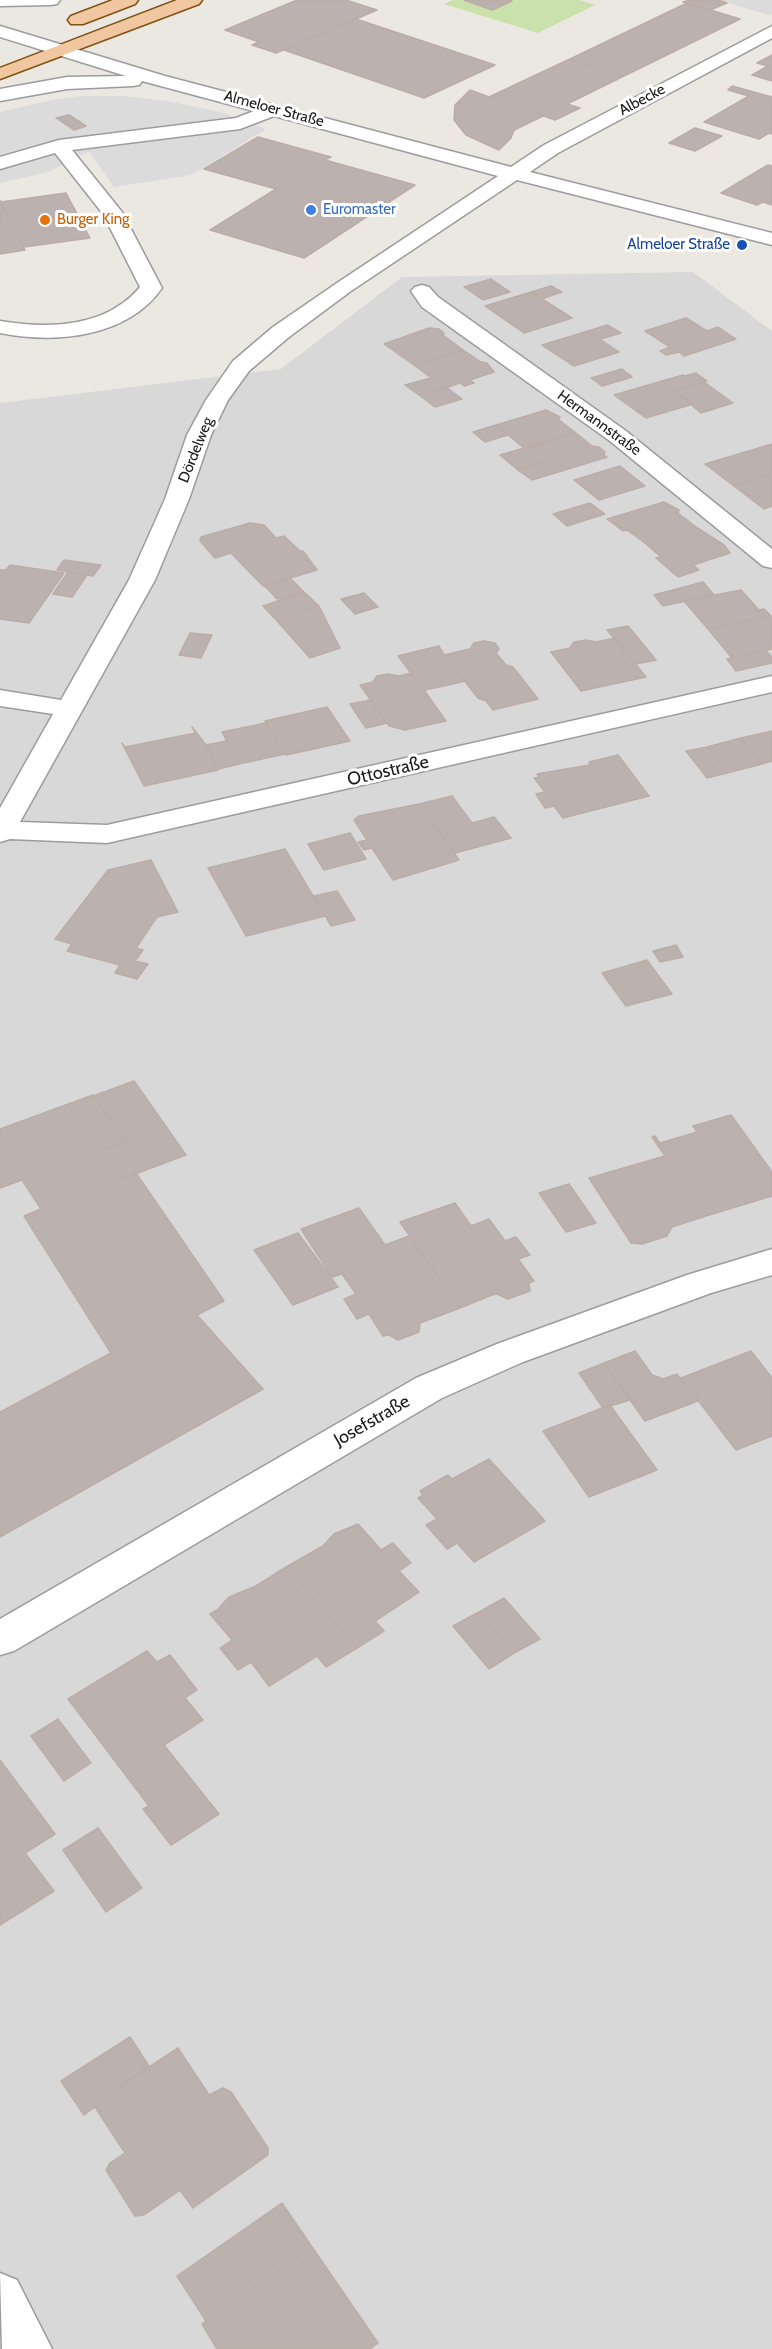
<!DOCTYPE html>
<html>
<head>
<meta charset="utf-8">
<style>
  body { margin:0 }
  canvas { display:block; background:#ebe7e1 }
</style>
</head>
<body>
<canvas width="772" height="2349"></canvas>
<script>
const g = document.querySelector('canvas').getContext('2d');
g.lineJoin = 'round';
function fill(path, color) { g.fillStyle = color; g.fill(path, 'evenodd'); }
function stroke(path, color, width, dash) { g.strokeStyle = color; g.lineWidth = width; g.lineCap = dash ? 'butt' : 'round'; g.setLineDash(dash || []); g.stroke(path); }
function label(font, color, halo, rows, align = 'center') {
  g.font = font + ' Cabin,sans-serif'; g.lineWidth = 6; g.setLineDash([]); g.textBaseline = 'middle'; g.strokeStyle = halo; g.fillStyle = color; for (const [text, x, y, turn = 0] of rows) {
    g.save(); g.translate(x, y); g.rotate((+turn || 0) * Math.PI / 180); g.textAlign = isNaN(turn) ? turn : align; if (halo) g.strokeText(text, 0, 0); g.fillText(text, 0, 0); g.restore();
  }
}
const residential = new Path2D(`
  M693,272L772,331V2349H0V403L281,369L402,277Z`);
const grass = new Path2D(`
  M453,0H579L595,5L538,33L444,4Z`);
const parking = new Path2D(`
  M718,0H772V13L769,15Z
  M80,96H123L167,101L224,113L266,129L192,175L114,187L89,152L48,172L0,183V112L52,100Z`);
const building = new Path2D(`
  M297,0H346L377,10L276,53L252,45L259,42L225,30Z
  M464,0H508L512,1L492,10Z
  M690,0H718L727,3L710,10L683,2Z
  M687,3L740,19L624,76L570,59Z
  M356,19L495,65L424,98L284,50Z
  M772,55V81L752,75L768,66L757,63Z
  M570,59L624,76L567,104L580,108L555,120L489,97Z
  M732,86L772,97V134L769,133L759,139L704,122L749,96L728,90Z
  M470,90L489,97L543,116L514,130L511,138L499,150L466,135L454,120L455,105Z
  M69,115L86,126L74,130L56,118Z
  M695,128L722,136L695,151L669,143Z
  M258,137L331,157L325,160L415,185L304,258L210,230L276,189L204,169Z
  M768,165L772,166V205L763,202L757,205L721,193Z
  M66,193L90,238L24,247L1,202Z
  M0,200L25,250L0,254Z
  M491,279L510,292L483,300L464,287Z
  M551,286L562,292L547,297L542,293L536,295L531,292Z
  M531,292L536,295L542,293L547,297L542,299L572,318L524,333L485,306Z
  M686,318L707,331L718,327L736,339L684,356L679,352L666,355L660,351L670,347L645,331Z
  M607,325L621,333L601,339L588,331Z
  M429,328L439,329L444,333L443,335L463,350L414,365L384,344Z
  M588,331L619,352L574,366L542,345Z
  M463,350L481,362L487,363L494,372L470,380L474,383L464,386L460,383L445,388L414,365Z
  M622,369L632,377L602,386L591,378Z
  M696,373L707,381L696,385L685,376Z
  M683,375L696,385L675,391L662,381Z
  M431,378L445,388L419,395L405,385Z
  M662,381L693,404L646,418L614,395Z
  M704,382L733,403L701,413L675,391Z
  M446,387L462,399L435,407L419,395Z
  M546,410L560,417L559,420L576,433L525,449L496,425Z
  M496,425L508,435L485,442L473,432Z
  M576,433L592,446L599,447L605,452L604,455L607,457L555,473L542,462L518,470L500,455Z
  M772,444V474L734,486L705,464Z
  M542,462L555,473L532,480L518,470Z
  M620,466L645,486L599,500L574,480Z
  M772,474V506L764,509L734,486Z
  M664,502L679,510L678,513L696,527L645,543L627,530L623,531L607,519Z
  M590,503L605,514L567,526L553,514Z
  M250,523L264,525L276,538L284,536L300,551H303L317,570L263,586L231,553L215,558L200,541L201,537Z
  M696,527L724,545L730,553L693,565L699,570L678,577L656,558L661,557L645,543Z
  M64,560L101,565L93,576L57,570Z
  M10,565L64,573L29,623L0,619V570H6Z
  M68,572L87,575L72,597L53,594Z
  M290,578L304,592L277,599L264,585Z
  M703,582L714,595L663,606L654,595Z
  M741,590L759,610L764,609L771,616L708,629L684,601Z
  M304,592L319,606L277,621L263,606Z
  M364,593L378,607L355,614L341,599Z
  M319,606L340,648L310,658L277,621Z
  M771,616L772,649L732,658L708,629Z
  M628,626L656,660L636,664L607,630Z
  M190,633L212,635L201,658L179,655Z
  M615,638L646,677L581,691L551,652L570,648L574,642L586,640L596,642Z
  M484,641L495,643L499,649L496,653L506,665L513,667L538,699L493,710L486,701L478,698L444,655L470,649L474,643Z
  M439,646L444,655L465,681L444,686L418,651Z
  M418,651L444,686L424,690L398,656Z
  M766,651L772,657V663L736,671L727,659Z
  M411,673L424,690L446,721L405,730L389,726L360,685L373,682L377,676L388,674L399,676Z
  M371,700L387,723L366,728L350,704Z
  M327,707L350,741L286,755L265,721Z
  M266,723L285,754L239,764L222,732Z
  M192,727L206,745L218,770L144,786L122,743L125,747L196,733Z
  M772,731V761L762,764L741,738Z
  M741,738L762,764L727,773L707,747Z
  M227,741L239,764L219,769L206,745Z
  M707,747L727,773L707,778L686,751Z
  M618,755L649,796L563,818L554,806L545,808L536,794L545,792L534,778L539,777L537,774L590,765L589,762Z
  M452,796L472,823L494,817L511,838L455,853L419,804Z
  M419,804L459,860L393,880L372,848L364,850L358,842L367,840L354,820L359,816Z
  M350,833L366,859L324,870L308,844Z
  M285,849L325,916L246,936L208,868Z
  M151,860L178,912L157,917L136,948L143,950L135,961L148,964L137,979L115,973L120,965L67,951L72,944L55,939L108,870Z
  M337,891L355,920L331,926L314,896Z
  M676,945L683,957L660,962L653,951Z
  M647,960L672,994L626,1006L602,973Z
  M134,1081L186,1155L119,1180L99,1151L125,1142L93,1096Z
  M93,1095L125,1142L99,1151L119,1180L136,1173L224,1301L197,1315L263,1389L0,1537V1412L111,1353L24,1216L41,1209L22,1180L0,1188V1129Z
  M731,1115L772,1172V1196L706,1216L652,1137L655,1136L660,1143L697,1132L693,1126Z
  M665,1156L706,1216L672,1227L667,1236L642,1244L631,1243L589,1178Z
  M569,1184L596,1223L566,1232L539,1193Z
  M455,1203L471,1226L489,1219L505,1241L516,1237L530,1255L518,1259L534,1281L529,1283L530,1291L508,1299L497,1294L492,1295L460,1308L400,1222Z
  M359,1208L385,1245L409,1236L460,1308L420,1323L419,1332L398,1340L389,1335L383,1336L369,1314L357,1319L344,1299L356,1294L342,1274L332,1277L301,1229Z
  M298,1233L338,1287L293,1305L254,1250Z
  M635,1351L652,1375L663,1379L677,1374L698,1401L645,1421L604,1363Z
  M751,1351L772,1378V1436L736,1450L681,1378Z
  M604,1363L631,1399L630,1400L603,1408L579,1373Z
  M610,1405L657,1470L589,1497L543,1431Z
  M489,1459L545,1521L474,1562L457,1543L447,1549L426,1525L437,1519L418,1498L423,1495L420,1491L448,1475L452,1479Z
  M358,1524L381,1550L393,1543L411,1563L399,1571L419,1592L375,1621L384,1631L357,1648L286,1567L323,1546L334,1534Z
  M286,1567L357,1648L326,1667L317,1656L269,1686L251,1662L238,1670L220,1648L232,1640L210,1614L217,1610L229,1597L256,1586Z
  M504,1598L540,1639L514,1653L479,1612Z
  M479,1612L514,1653L489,1669L453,1626Z
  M147,1651L157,1662L170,1655L197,1690L185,1698L203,1720L164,1745L219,1814L171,1845L143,1809L149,1806L68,1699Z
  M58,1719L91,1763L64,1781L31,1736Z
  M0,1760L55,1834L25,1853L54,1891L0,1925Z
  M98,1828L142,1888L106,1912L63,1850Z
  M130,2037L149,2066L93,2104L95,2107L84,2115L61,2081Z
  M178,2048L209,2095L223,2088L231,2092L268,2148V2155L193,2208L180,2190L144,2215L135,2216L106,2170L110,2163L125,2153L93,2104Z
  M282,2203L312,2247L206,2321L177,2276Z
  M312,2247L378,2343L370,2349H217L202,2324Z`);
const minor = new Path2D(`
  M0,0H60L57,4L51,5L0,6Z
  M0,26L165,76L511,167L544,145L772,26V38L558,153L530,172L772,233V245L517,180L351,291L289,337L249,371L228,400L211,435L189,499L155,580L20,822L107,825L772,676V692L107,843L10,839L0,842V808L53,714L0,706V690L61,700L129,580L165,499L187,435L206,400L233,361L273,327L337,283L498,176L274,116L240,129L72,150L122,212L162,288C127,338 55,344 0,333V321C48,329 106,328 140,287L103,214L55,153L0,169V157L59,140L236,118L254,111L142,81L139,85L133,86L67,89L0,101V89L67,77L126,76L0,37Z
  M422,285L429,287L438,297L626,431L772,549V568L763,566L610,441L422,307L411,291L415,287Z
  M772,1249V1275L711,1293L523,1362L442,1398L14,1651L0,1655V1619L416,1378L497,1344L687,1275Z
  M0,2273L17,2280L52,2349H2Z`);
const major = new Path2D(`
  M113,0H138L135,4L83,24H71L68,20L71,16Z
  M177,0H202L199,4L0,79V68Z`);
const markers = [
  [311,210,6,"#3f7fe0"],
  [45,220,6,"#e8710a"],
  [742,245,6,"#1a4fb4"]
];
const farStreetnames = [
  ["Albecke",642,100,-28],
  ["Almeloer Straße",274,109,15],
  ["Hermannstraße",599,423,36],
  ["Dördelweg",196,450,-68]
];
const farShopnames = [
  ["Euromaster",323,210]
];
const farFoodnames = [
  ["Burger King",57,220]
];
const farTransitnames = [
  ["Almeloer Straße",730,245]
];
const streetNames = [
  ["Ottostraße",388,771,-13],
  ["Josefstraße",372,1421,-30]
];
fill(residential, '#d9d8d8');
fill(grass, '#cbe1ac');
fill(parking, '#dbdbdb');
fill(building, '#bbb2af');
stroke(building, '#bbada6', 1.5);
stroke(minor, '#9c9c9c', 3);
stroke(major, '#815110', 3);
fill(minor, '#fff');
fill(major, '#f0c7a1');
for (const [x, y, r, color] of markers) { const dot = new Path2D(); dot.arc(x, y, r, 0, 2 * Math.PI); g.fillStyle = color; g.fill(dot); stroke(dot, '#fff', 2); }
label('15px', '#1b1b1b', '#fff', farStreetnames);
label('15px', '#366cbe', '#fff', farShopnames, 'left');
label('15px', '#c56008', '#fff', farFoodnames, 'left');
label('15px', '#164399', '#fff', farTransitnames, 'right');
label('18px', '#1b1b1b', '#fff', streetNames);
</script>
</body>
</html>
